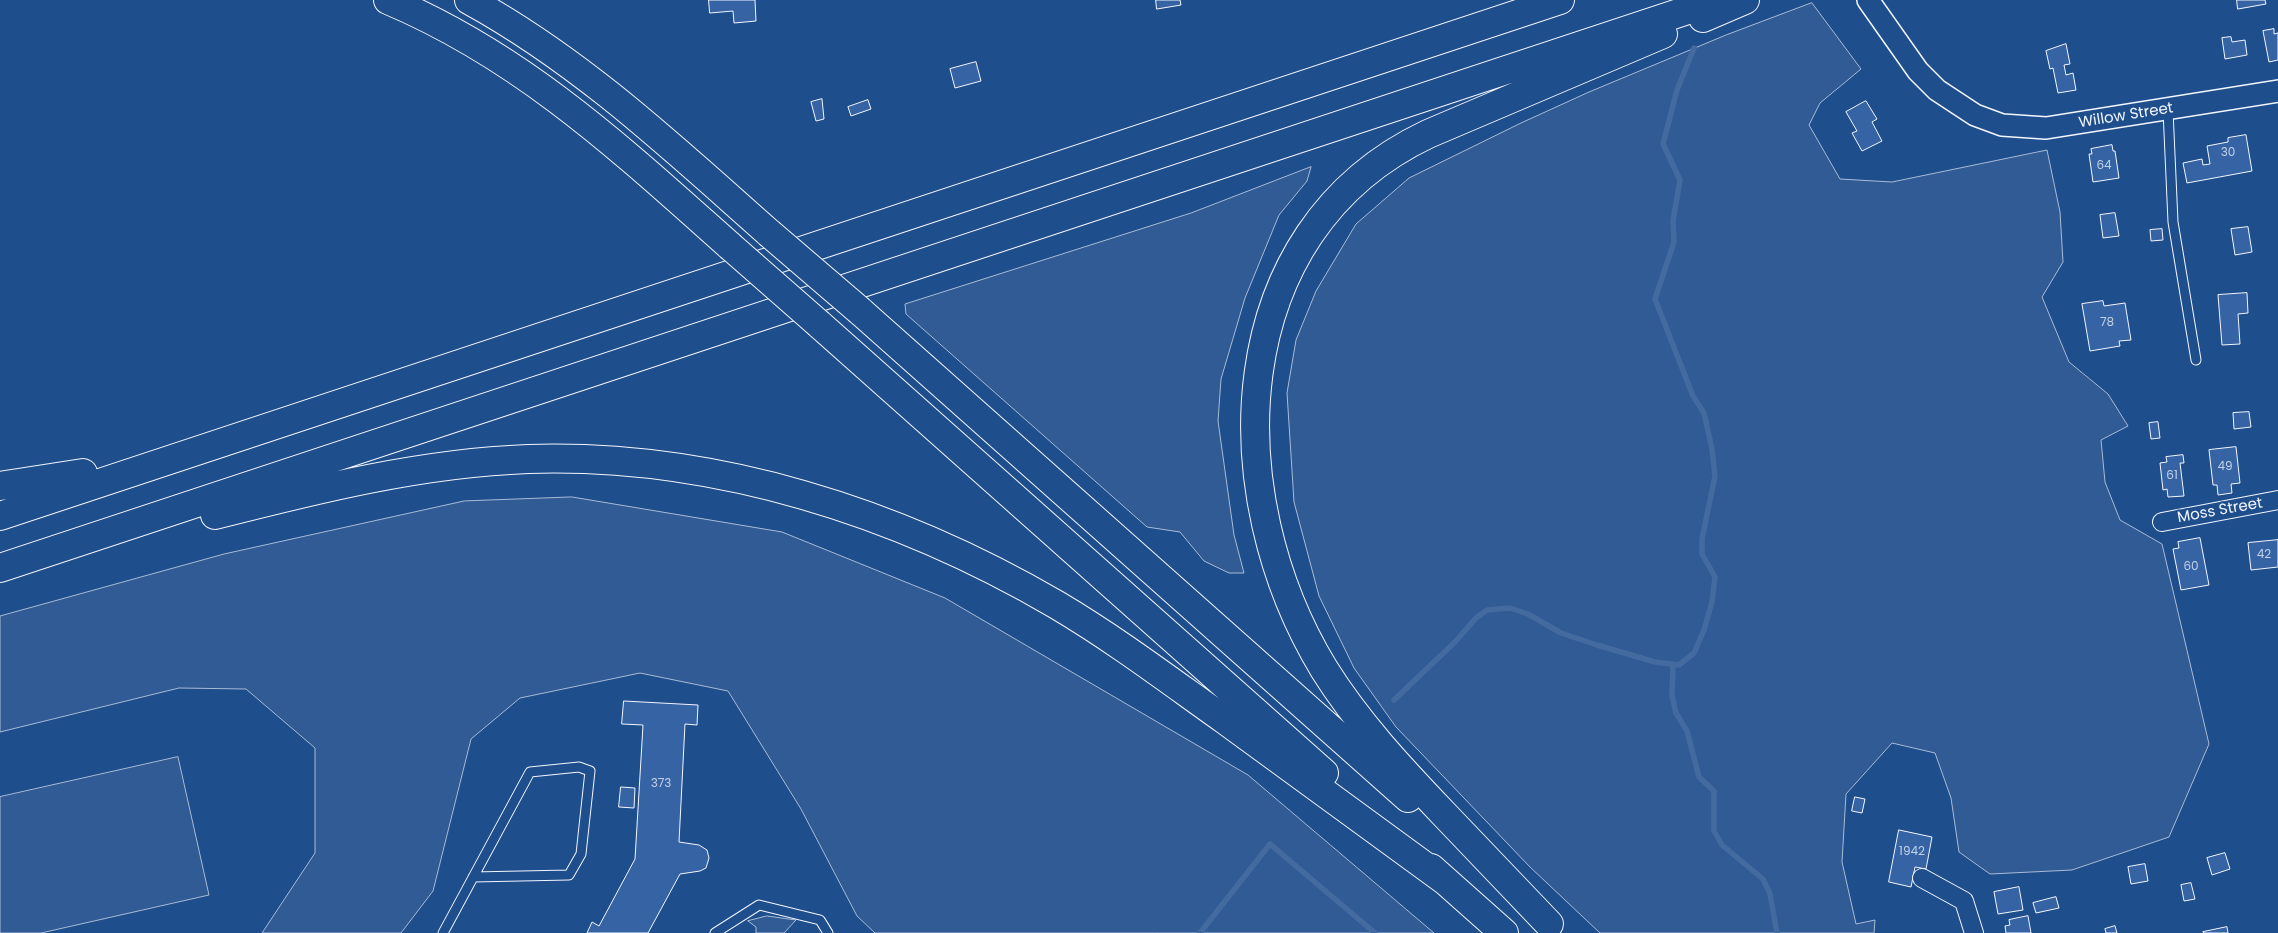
<!DOCTYPE html>
<html>
<head>
<meta charset="utf-8">
<style>
  body { margin:0 }
  canvas { display:block; background:#1f4e8c }
</style>
</head>
<body>
<canvas width="2278" height="933"></canvas>
<script>
const g = document.querySelector('canvas').getContext('2d');
g.lineJoin = 'round';
function fill(path, color) { g.fillStyle = color; g.fill(path, 'evenodd'); }
function stroke(path, color, width, dash) { g.strokeStyle = color; g.lineWidth = width; g.lineCap = dash ? 'butt' : 'round'; g.setLineDash(dash || []); g.stroke(path); }
function label(font, color, halo, rows, align = 'center') {
  g.font = font + ' Poppins,sans-serif'; g.lineWidth = 4; g.setLineDash([]); g.textBaseline = 'middle'; g.strokeStyle = halo; g.fillStyle = color; for (const [text, x, y, turn = 0] of rows) {
    g.save(); g.translate(x, y); g.rotate((+turn || 0) * Math.PI / 180); g.textAlign = isNaN(turn) ? turn : align; if (halo) g.strokeText(text, 0, 0); g.fillText(text, 0, 0); g.restore();
  }
}
const built = new Path2D(`
  M1812,3L1861,69L1820,103L1809,125L1840,179L1892,182L2047,150L2060,212L2063,262L2042,297L2069,362L2108,394L2128,426L2101,440L2105,482L2120,520L2162,544L2209,744L2169,837L2072,870L1990,874L1959,852L1951,798L1935,753L1892,743L1846,794L1842,862L1856,924L1875,920L1874,933H1600L1530,867L1396,727L1354,668L1319,596L1294,502L1287,393L1296,340L1316,291L1356,224L1409,178L1521,123L1589,92L1726,35Z
  M1311,167L1307,181L1279,215L1245,298L1221,379L1218,421L1234,535L1244,573H1229L1204,561L1180,532L1147,527L906,314L905,304L1191,213Z
  M572,497L782,532L945,598L1248,775L1434,933H875L857,916L801,809L728,691L640,673L520,698L471,739L433,891L401,933H262L315,853V748L246,689L179,688L0,732V616L224,554L464,501Z
  M178,757L209,895L41,933H0V797Z
  M767,916L796,920L784,933H756V927L748,921Z`);
const stream = new Path2D(`
  M1673,664L1672,696L1676,713L1687,731L1699,777L1714,791V831L1722,845L1763,879L1770,894L1777,933
  M1394,700L1455,642L1476,618L1487,610L1510,608L1528,614L1561,633L1597,645L1655,662L1679,665L1694,653L1704,630L1712,602L1715,577L1702,554V539L1715,476L1712,449L1704,413L1693,396L1655,299L1674,242L1673,221L1680,180L1663,144L1677,90L1694,48
  M1200,933L1270,844L1375,933`);
const building = new Path2D(`
  M709,0H755L756,21L734,23L733,11L710,13Z
  M1156,0H1180L1181,5L1157,9Z
  M2237,0H2265L2266,4L2238,9Z
  M2274,29V34L2278,33V60L2269,62L2263,31Z
  M2231,37L2232,42L2245,40L2247,55L2225,59L2222,38Z
  M2066,44L2070,64L2064,65L2066,75L2073,73L2076,90L2058,93L2053,68L2050,69L2046,51Z
  M976,62L981,81L955,88L950,69Z
  M822,99L824,119L816,121L811,102Z
  M868,100L871,109L851,116L848,107Z
  M1866,101L1877,119L1872,122L1882,141L1862,151L1852,133L1857,131L1846,112Z
  M2246,135L2252,171L2187,183L2183,163L2202,159L2203,165L2210,164L2207,146L2228,142V138Z
  M2112,145L2113,151H2115L2119,178L2093,182L2089,154H2092L2091,149Z
  M2115,213L2119,236L2103,238L2100,215Z
  M2248,227L2252,252L2235,255L2231,229Z
  M2162,229L2163,240L2151,241L2150,230Z
  M2247,293L2248,313L2238,314L2240,344L2222,345L2218,295Z
  M2103,301L2104,306L2125,303L2131,340L2119,341L2120,346L2090,351L2082,304Z
  M2249,412L2251,427L2234,429L2233,413Z
  M2158,422L2160,438L2151,439L2149,423Z
  M2236,447L2240,483L2231,484L2232,493L2218,495L2217,485H2213L2209,450Z
  M2183,455L2184,463H2180L2184,496L2168,497L2167,489L2163,490L2160,463L2167,462L2166,457Z
  M2200,538L2209,585L2181,590L2173,549L2179,548L2178,542Z
  M2278,540V567L2251,570L2248,543Z
  M624,701L698,705L697,725L685,724L679,842L699,845L707,850L709,858L706,868L700,871L680,874L648,933H587L592,922L599,926L635,859L643,725L622,724Z
  M621,787L635,788L634,808L619,807Z
  M1855,797L1865,799L1862,813L1852,811Z
  M1899,830L1932,837L1926,869L1915,867L1911,887L1889,882Z
  M2225,853L2230,869L2212,875L2207,858Z
  M2145,864L2148,881L2131,884L2128,867Z
  M2191,883L2195,899L2184,901L2181,885Z
  M2019,887L2023,910L1998,914L1994,892Z
  M2056,897L2059,908L2036,913L2033,903Z
  M2028,916L2031,933H2006L2005,926L2010,925L2009,920Z
  M2115,926L2117,933H2106L2105,929Z
  M2227,927L2228,933H2204L2203,932Z`);
const service = new Path2D(`
  M2168,110L2173,222L2196,360
  M443,933L530,772L579,767L590,771L581,854L569,875L473,877
  M715,933L759,905L820,920L828,933`);
const minor = new Path2D(`
  M2162,522L2278,500
  M1922,878L1964,901L1974,933`);
const tertiary = new Path2D(`
  M1868,0L1918,71L1937,90L1975,115L2002,125L2046,128L2278,91`);
const motorway = new Path2D(`
  M388,0C523,57 622,150 730,246
  M469,0C582,62 674,149 769,233
  M1703,18L1745,0
  M860,311L1408,798
  M819,324L1324,773
  M0,486L83,473
  M215,515C317,489 421,463 528,459C714,453 898,512 1057,605C1116,640 1170,681 1225,720C1298,774 1371,827 1444,880
  M0,516L1560,0
  M0,568L1718,0
  M1431,868L1504,933
  M1549,924C1514,887 1478,850 1443,813C1400,768 1357,722 1324,669C1218,495 1221,232 1428,134L1663,34`);
const motorwayBridge = new Path2D(`
  M769,233L860,311
  M730,246L819,324`);
const numberNames = [
  ["30",2228,153],
  ["64",2104,166],
  ["78",2107,323],
  ["49",2225,467],
  ["61",2172,476],
  ["42",2264,555],
  ["60",2191,567],
  ["373",661,784],
  ["1942",1912,852]
];
const streetNames = [
  ["Willow Street",2126,116,-9],
  ["Moss Street",2220,511,-10]
];
fill(built, '#305b95');
stroke(built, '#a8bbd7', 1);
stroke(stream, '#446ba0', 5.5);
fill(building, '#3563a3');
stroke(building, '#f2f6ff', 1);
stroke(service, '#f2f6ff', 11);
stroke(minor, '#f2f6ff', 20);
stroke(tertiary, '#f2f6ff', 24);
stroke(motorway, '#f2f6ff', 30);
stroke(service, '#1f4e8c', 9);
stroke(minor, '#1f4e8c', 18);
stroke(tertiary, '#1f4e8c', 21);
stroke(motorway, '#1f4e8c', 28);
stroke(motorwayBridge, '#f2f6ff', 30, []);
stroke(motorwayBridge, '#1f4e8c', 28);
label('12px', '#c3d1e8', null, numberNames);
label('15px', '#f2f6ff', '#1f4e8c', streetNames);
</script>
</body>
</html>
